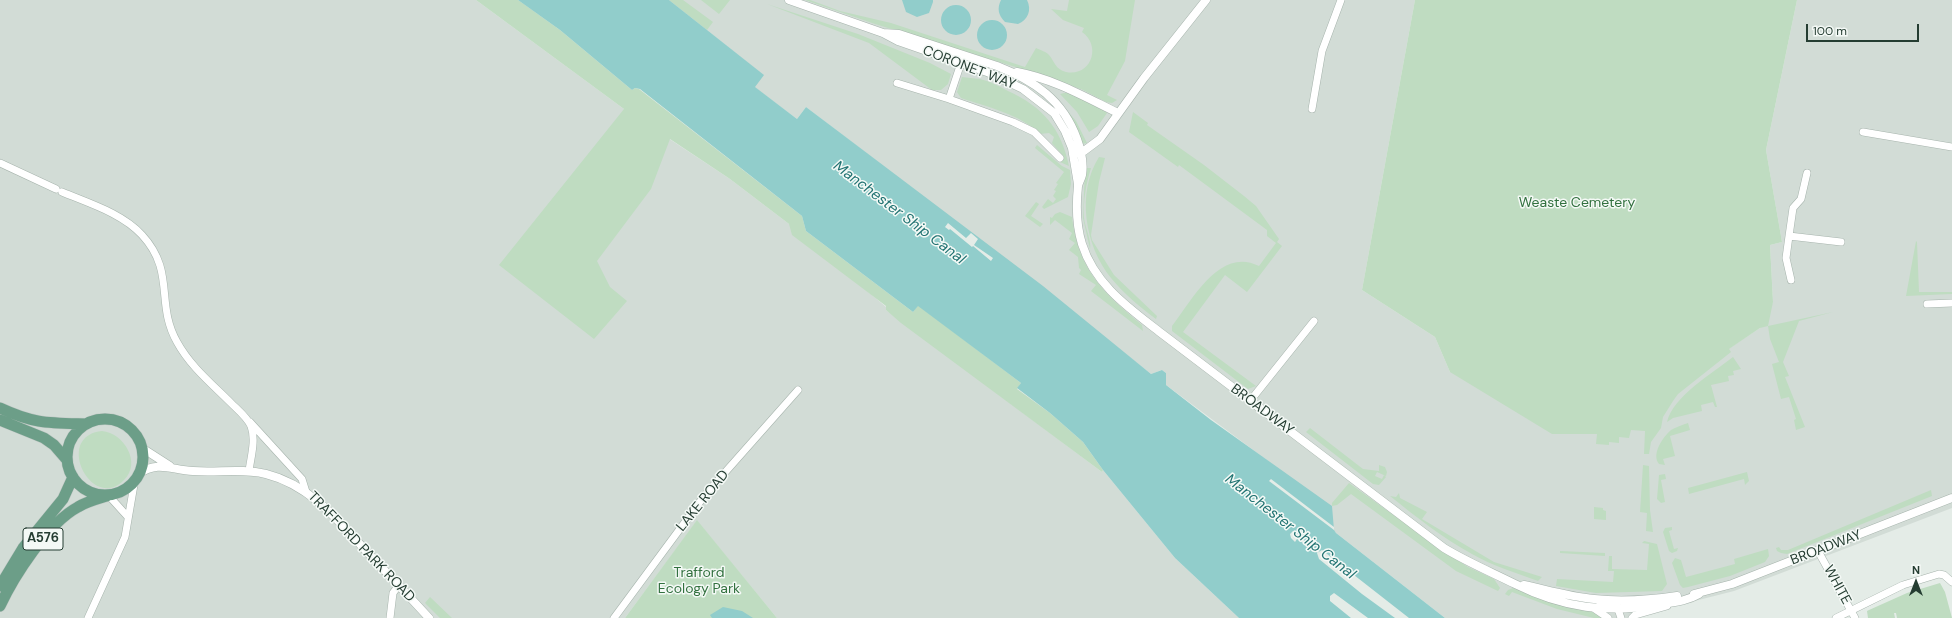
<!DOCTYPE html>
<html>
<head>
<meta charset="utf-8">
<style>
  body { margin:0 }
  #map { position:relative; width:1952px; height:618px; overflow:hidden; background:#e4ece7; font-family:"DM Sans",sans-serif }
  canvas { display:block }
  .north { position:absolute; left:1896px; top:562px; width:40px; height:40px; -webkit-text-stroke:3px #f4f9f6; paint-order:stroke; rotate:0deg; font-size:11px; font-weight:700; line-height:16px; text-align:center; color:#253d32 }
  .north::after { content:''; display:block; margin:auto; width:14px; height:18px; background:#253d32; clip-path:polygon(50% 0,100% 100%,50% 72%,0 100%) }
  .scale { position:absolute; left:1806px; top:24px; width:113px; height:18px; box-sizing:border-box; border:2px solid #253d32; border-top:0; padding-left:5px; font-size:12px; line-height:14px; white-space:nowrap; color:#253d32; -webkit-text-stroke:3px #f4f9f6; paint-order:stroke }
</style>
</head>
<body>
<div id="map">
<canvas width="1952" height="618"></canvas>
<div class="north">N</div>
<div class="scale">100 m</div>
</div>
<script>
const g = document.querySelector('canvas').getContext('2d');
g.lineJoin = 'round';
function fill(path, color) { g.fillStyle = color; g.fill(path, 'evenodd'); }
function stroke(path, color, width, dash) { g.strokeStyle = color; g.lineWidth = width; g.lineCap = dash ? 'butt' : 'round'; g.setLineDash(dash || []); g.stroke(path); }
function label(font, color, halo, rows, align = 'center') {
  g.font = font + ' "DM Sans",sans-serif'; g.lineWidth = 3; g.setLineDash([]); g.textBaseline = 'middle'; g.strokeStyle = halo; g.fillStyle = color; for (const [text, x, y, turn = 0] of rows) {
    g.save(); g.translate(x, y); g.rotate((+turn || 0) * Math.PI / 180); g.textAlign = isNaN(turn) ? turn : align; if (halo) g.strokeText(text, 0, 0); g.fillText(text, 0, 0); g.restore();
  }
}
const built = new Path2D(`
  M0,0H476L624,109L730,179L789,224L886,307V310L1102,472L1103,470L1175,558L1239,618H777L697,521L625,618H0Z
  M669,0H1415L1362,290L1435,337L1450,372L1728,349L1760,328L1773,302L1770,245L1782,242L1766,150L1797,0H1952V508L1734,591L1667,608L1635,618H1445L1336,533L1272,464L1166,385V373L1162,370L1151,374L978,239L806,107L797,119L754,87L763,75Z`);
const green = new Path2D(`
  M476,0H518L521,2L560,30L632,90L635,88L639,89L802,216L806,231L913,312L918,305L1021,383L1017,389L1050,413L1083,442L1103,470L1102,472L901,323L886,310V306L792,235L789,224L730,179L670,139L651,189L597,261L610,287L627,301L594,339L499,265L624,109Z
  M669,0H683L713,22L707,30Z
  M701,0H730L719,14Z
  M805,0H810L840,11L891,23L1025,67L1036,48C1040,50 1047,52 1049,55C1055,62 1055,69 1066,72C1091,77 1102,46 1082,32L1084,28L1063,20L1051,9L1067,11L1069,0H1135L1125,61L1107,95L1117,100L1112,103L1106,102L1083,90L1048,77L875,24Z
  M1415,0H1797L1766,150L1782,242L1770,245L1773,302L1768,326L1833,312L1799,321L1783,362L1789,376L1785,377L1805,427L1796,430L1794,420L1796,419L1789,397L1781,399L1772,364L1779,362L1770,339L1768,326L1760,328L1729,349L1731,352L1678,394L1673,401L1663,417L1661,428L1651,442L1649,454H1644L1645,431L1631,430L1629,438L1619,437V443L1609,442V445L1596,444L1597,434H1552L1450,372L1435,337L1362,290Z
  M767,4L858,34L930,63L951,74L948,84L941,90H932L869,43Z
  M962,77C968,78 973,78 980,79C989,81 999,86 1008,91C1043,107 1061,128 1069,166L1060,162L1064,157L1052,143L1054,137L1049,133L1040,134C1020,114 987,107 961,98L957,92Z
  M1064,93H1070L1103,110L1107,113L1098,126L1089,132L1077,112L1060,94Z
  M1057,100H1058L1076,121L1087,143L1082,144Z
  M1133,112L1148,123L1147,125L1204,165L1244,196L1256,206L1279,239L1277,242L1282,246L1247,292L1225,275L1183,332L1256,386L1248,389L1172,331V326C1192,300 1220,246 1259,266L1276,243L1267,236V230L1179,165L1178,167L1129,132Z
  M1037,145L1062,166L1070,170L1071,184L1068,197L1044,209L1042,207L1048,199L1053,203L1056,199L1053,196L1056,191L1054,190L1058,184L1056,183L1064,172L1035,148Z
  M1099,157L1105,158L1099,182L1091,235L1092,240L1114,275L1157,316L1156,319C1140,307 1124,294 1111,278C1085,246 1076,193 1099,157Z
  M1085,168H1091C1086,184 1083,201 1084,218C1085,227 1092,242 1090,249L1083,218Z
  M1036,202L1039,204L1031,216L1043,224L1040,227L1025,216Z
  M1060,212L1072,217C1078,269 1103,293 1142,325L1143,331L1091,291L1096,285L1079,274L1081,270L1079,268L1078,257L1069,250L1075,243L1069,239L1072,233L1055,220L1050,225V217L1052,218L1055,214Z
  M1916,241L1917,242L1919,292H1952V294L1906,296Z
  M1733,357L1741,369L1733,371L1734,375L1728,376L1729,381L1711,385L1717,407H1715L1713,402L1701,405L1702,411L1673,418L1667,422C1673,396 1713,373 1733,357Z
  M1688,423L1690,430L1670,436L1675,456L1663,459L1665,465L1659,464C1651,454 1663,437 1671,430C1676,427 1682,425 1688,423Z
  M1310,428L1363,469L1379,471V465L1385,467L1387,472L1386,476L1377,472L1375,476L1382,479L1384,475L1386,477L1379,485L1373,484L1306,432Z
  M102,431C124,433 142,463 124,480C92,513 53,436 102,431Z
  M1643,465L1649,466L1650,510L1653,532L1646,531L1647,513L1640,512Z
  M1747,472L1749,481L1745,485L1744,479L1689,494L1688,488Z
  M1665,474L1666,479L1661,480L1665,502L1661,503L1657,499L1659,475Z
  M1349,483L1442,550L1468,567L1494,579L1500,588L1498,591L1456,571L1351,494L1337,505L1332,506V503Z
  M1931,490L1932,496L1787,554L1781,553L1777,551L1776,548L1779,547L1781,550H1788Z
  M1399,493L1400,498L1427,512L1422,519L1494,562L1542,577L1538,581C1516,573 1493,566 1472,554C1443,538 1416,517 1390,496L1396,497Z
  M1594,507L1603,508V510L1606,511V520L1594,519Z
  M697,520L777,618H625Z
  M1672,527V530L1669,531L1674,549L1678,548L1677,551L1672,553L1669,551L1663,532L1665,528Z
  M1644,541L1657,544L1667,584L1662,591L1596,593L1556,586L1557,579L1613,582L1614,571H1608L1609,556H1612V569L1647,570L1649,544L1642,543Z
  M1768,549L1769,556L1765,562L1730,576L1688,587L1683,588L1680,585L1672,563L1675,558L1681,560L1686,577L1735,564L1734,559Z
  M1560,551L1605,553V556L1560,553Z
  M1940,583L1945,592L1952,618H1897L1896,613H1894L1895,618H1868L1867,611L1869,610L1907,593Z
  M1513,588L1543,599L1594,612L1602,618H1594L1557,609L1512,592L1509,596L1505,594L1508,590Z
  M430,597L452,618H440L425,603Z`);
const water = new Path2D(`
  M518,0H669L764,75L755,87L797,119L806,107L1043,286L1151,374L1162,370L1166,373V385L1211,420L1332,506L1334,530L1336,533L1445,618H1409L1322,550L1317,553L1319,559L1362,594L1395,618H1368L1334,593L1330,596V601L1351,618H1239L1175,558L1103,470L1083,442L1050,413L1017,388L1021,383L918,306L913,312L806,231L802,216L640,89L635,88L632,90L560,30Z
  M902,0H933V2L929,13L917,17L906,12Z
  M1001,0H1027C1032,10 1028,20 1018,24L1005,22C998,15 997,8 1001,0Z
  M941 20a15 15 0 1 1 30 0a15 15 0 1 1-30 0Z
  M977 35a15 15 0 1 1 30 0a15 15 0 1 1-30 0Z
  M723,607L742,611L753,618H712L710,615Z`);
const pier = new Path2D(`
  M948,223L966,238L971,233L978,239L974,245L993,258L991,261L973,246L972,247L950,229L949,230L945,227Z
  M1271,479L1334,527V530L1269,481Z
  M1293,531L1300,535L1299,537L1319,551L1318,553L1297,539L1295,542L1291,538L1290,534Z`);
const minor = new Path2D(`
  M897,83L949,99L1013,122L1034,132L1060,158
  M949,99L963,57
  M1312,109L1322,51L1341,0
  M1863,132L1952,147
  M0,163L56,189
  M1807,173L1801,199L1793,208L1789,236L1841,242
  M62,192C88,203 122,213 142,235C176,272 155,303 177,342C190,366 212,384 231,403C238,410 247,417 251,426C256,440 251,456 249,471
  M1789,236L1786,258L1791,280
  M1927,304L1952,303
  M1250,401L1314,321
  M250,422L302,479L306,492
  M109,496L128,517
  M1818,551L1855,618
  M1600,603L1617,606L1621,618
  M1595,609L1608,618
  M88,618L125,537L135,479
  M390,618L393,593L399,585
  M614,618L705,495L798,390
  M1632,618L1635,615L1667,606
  M1836,618L1903,585L1939,574L1944,575L1952,582`);
const tertiary = new Path2D(`
  M789,0L883,33L898,41L987,72L1023,89L1054,113L1065,131L1072,148L1078,184
  M883,33L899,34L997,66C1035,81 1063,100 1077,139C1081,150 1084,163 1082,175C1081,179 1079,182 1078,186C1076,205 1076,225 1082,244C1095,285 1129,308 1161,333L1444,548C1467,562 1491,572 1515,584C1563,608 1608,614 1661,604C1674,602 1687,601 1699,594
  M1017,72C1054,79 1085,97 1118,113
  M1076,153L1084,151L1100,139L1144,78L1206,0
  M142,448L170,466
  M138,474C159,460 171,470 193,471C218,473 241,468 266,474C310,485 338,520 367,552C388,574 409,596 429,618
  M1524,585C1547,590 1570,597 1594,599C1621,602 1650,600 1677,596
  M1694,594L1732,584L1952,498`);
const primary = new Path2D(`
  M0,408C34,424 49,423 86,424
  M67 457a38 38 0 1 1 76 0a38 38 0 1 1-76 0Z
  M0,420L44,438L54,445L67,460
  M0,586L23,548L63,499L73,477
  M0,606C14,576 48,523 78,507C86,502 97,499 107,496`);
const shields = [
  [43,539,40]
];
const shieldNames = [
  ["A576",43,539]
];
const streetNames = [
  ["CORONET WAY",969,68,21],
  ["BROADWAY",1262,410,37],
  ["LAKE ROAD",703,501,-51],
  ["TRAFFORD PARK ROAD",361,547,46],
  ["BROADWAY",1826,548,-21],
  ["WHITE",1837,585,62]
];
const parkNames = [
  ["Weaste Cemetery",1577,203],
  ["Trafford",699,573],
  ["Ecology Park",699,589]
];
const waterNames = [
  ["Manchester Ship Canal",899,213,37],
  ["Manchester Ship Canal",1290,527,38]
];
fill(built, '#d2dcd6');
fill(green, '#bfdcc1');
fill(water, '#91cdcb');
fill(pier, '#e4ece7');
stroke(minor, '#a7b4ad', 8);
stroke(tertiary, '#a7b4ad', 9);
stroke(primary, '#c2c9c6', 12);
stroke(minor, '#fff', 7);
stroke(tertiary, '#fff', 8);
stroke(primary, '#6c9e88', 11);
for (const [x, y, w] of shields) { const box = new Path2D(); box.roundRect(x - w / 2, y - 11, w, 22, 3); g.fillStyle = '#f4f9f6'; g.fill(box); stroke(box, '#253d32', 1); }
label('bold 13px', '#253d32', null, shieldNames);
label('14px', '#253d32', '#f4f9f6', streetNames);
label('14px', '#32713f', '#f4f9f6', parkNames);
label('italic 15px', '#237473', '#f4f9f6', waterNames);
</script>
</body>
</html>
